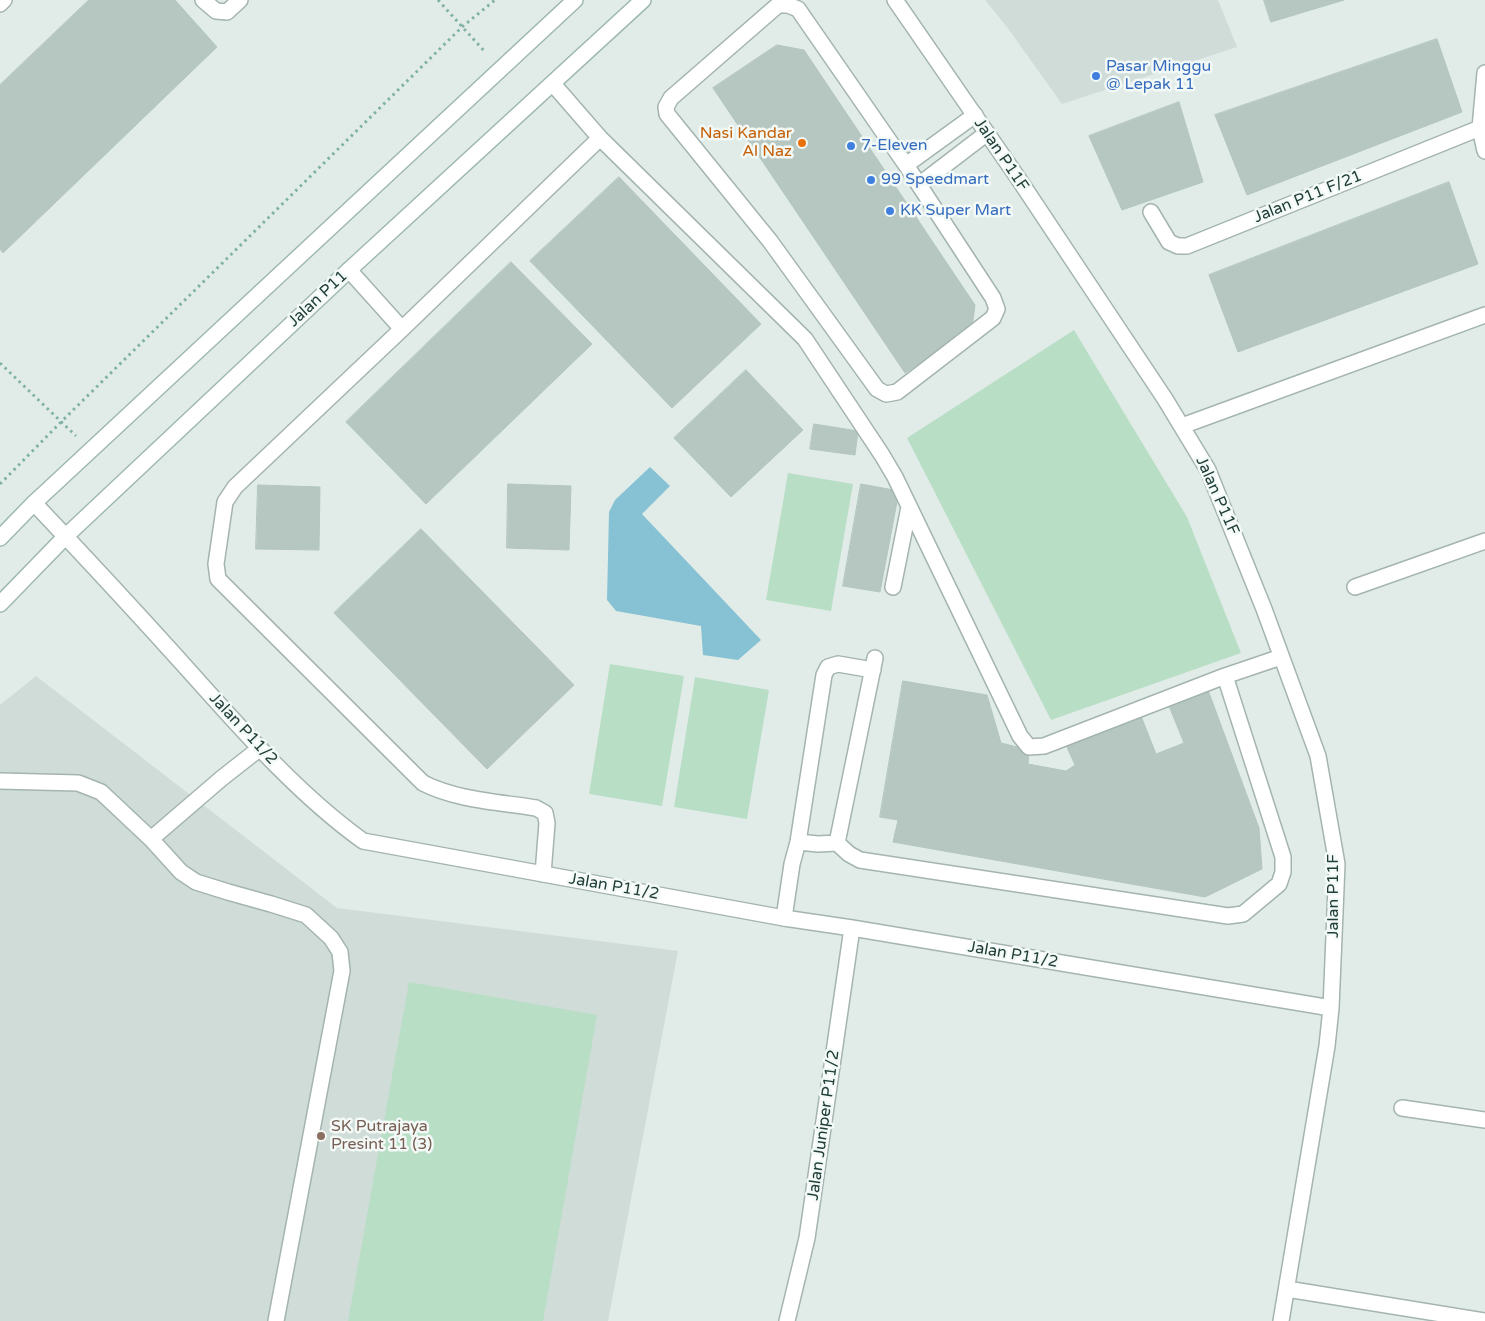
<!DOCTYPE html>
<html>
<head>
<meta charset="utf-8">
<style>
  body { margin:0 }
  canvas { display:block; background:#e1ece8 }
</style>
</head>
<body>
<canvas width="1485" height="1321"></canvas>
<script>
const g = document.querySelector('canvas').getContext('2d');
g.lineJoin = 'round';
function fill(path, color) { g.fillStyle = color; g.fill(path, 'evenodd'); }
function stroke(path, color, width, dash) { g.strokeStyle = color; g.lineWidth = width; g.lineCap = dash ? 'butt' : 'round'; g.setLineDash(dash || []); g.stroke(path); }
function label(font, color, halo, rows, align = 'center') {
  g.font = font + ' "Varela Round",sans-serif'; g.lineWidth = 5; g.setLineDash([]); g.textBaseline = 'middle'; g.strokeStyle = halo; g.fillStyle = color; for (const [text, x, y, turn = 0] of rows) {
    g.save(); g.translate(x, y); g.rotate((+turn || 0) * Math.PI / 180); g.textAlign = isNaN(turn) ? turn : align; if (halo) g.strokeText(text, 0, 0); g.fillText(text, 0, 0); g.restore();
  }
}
const built = new Path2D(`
  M985,0H1218L1237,47L1062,104L1007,27Z
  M36,676L337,908L678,951L608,1321H0V705Z`);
const green = new Path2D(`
  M1074,330L1187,517L1241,653L1051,720L907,438Z
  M788,473L853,484L831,611L766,600Z
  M610,664L684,676L662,806L589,794Z
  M695,677L769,690L747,819L674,807Z
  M409,982L597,1015L543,1321H348Z`);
const water = new Path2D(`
  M650,467L670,486L642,514L761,640L738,660L703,655L701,626L616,611L607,600L609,512L615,500Z`);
const building = new Path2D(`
  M89,0H175L217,47L3,253L0,249V85Z
  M1264,0H1344L1271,22Z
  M1437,39L1462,112L1247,195L1215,115Z
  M777,45L804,50L975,305L972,328L905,373L713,88Z
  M1179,102L1203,182L1122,210L1089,136Z
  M619,177L761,324L672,408L530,261Z
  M1449,182L1478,264L1238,352L1209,275Z
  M511,262L592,344L426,504L346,422Z
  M746,370L803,430L731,497L674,438Z
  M814,424L858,431L855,455L810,449Z
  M508,484L571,486L569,550L507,548Z
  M861,484L899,491L880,592L843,586Z
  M258,485L320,487L319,550L256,549Z
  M421,529L574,685L487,769L334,613Z
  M903,681L987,695L1001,743L1029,750L1028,764L1066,771L1075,765L1066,745L1141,716L1156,754L1184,743L1169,706L1208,690L1259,828L1262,869L1205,897L893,842L898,820L880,817Z`);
const path = new Path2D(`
  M438,0L486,53
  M0,363L76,436
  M0,484L61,422L462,27L495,0`);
const service = new Path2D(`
  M203,0L216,11L227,12L240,0
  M0,4L4,0
  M778,5H788L798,9L906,165L993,298L997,309L993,318L897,392L886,394L877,389L770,241L667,114L666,107L671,98Z
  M553,84L600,138L805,339L882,455L895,477L1020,736L1029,747L1044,746L1225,676L1283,857V872L1279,884L1243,914L1228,916L860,860L849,854L837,843L875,658
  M906,165L975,115
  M919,185L987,133
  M349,270L402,329
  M893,587L909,507
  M1225,676L1281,657
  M0,781L78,783L101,792L151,839L222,778L259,749
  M151,839L181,872L196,882L228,892L271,904L306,915L331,938L340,952L342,971L276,1321
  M798,842L818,844L837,843
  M543,874L547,823L545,813L536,808C499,802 456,800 423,783L218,579L216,564L225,502L235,487L402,329L600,138
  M784,918L792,864L798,842L824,675L828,667L838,664L873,670`);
const minor = new Path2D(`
  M895,0L1020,181L1165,399L1208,470L1264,609L1318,756L1337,864L1331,1008L1327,1046L1281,1321
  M1485,73L1480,128L1485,151
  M1151,212L1169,242L1178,246H1187L1480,128
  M1182,426L1485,315
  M34,503C87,559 139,615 191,673C244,732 298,794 363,841L784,918L852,928L1331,1008
  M1355,587L1485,541
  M1402,1108L1485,1120
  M1287,1289L1485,1321
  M787,1321L807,1238L852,928`);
const secondary = new Path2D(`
  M0,538L34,503L91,450L575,0
  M0,604L66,536L349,270L643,0`);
const markers = [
  [1096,76,5,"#3f7fe0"],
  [802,143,5,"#e8710a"],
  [851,146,5,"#3f7fe0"],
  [871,180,5,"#3f7fe0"],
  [890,211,5,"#3f7fe0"],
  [321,1136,5,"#8d6e63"]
];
const shopNames = [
  ["Pasar Minggu",1106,67],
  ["@ Lepak 11",1106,85],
  ["7-Eleven",861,146],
  ["99 Speedmart",881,180],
  ["KK Super Mart",900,211]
];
const foodNames = [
  ["Nasi Kandar",792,134],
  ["Al Naz",792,152]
];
const streetNames = [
  ["Jalan P11F",1001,155,56],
  ["Jalan P11 F/21",1308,197,-22],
  ["Jalan P11",318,299,-43],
  ["Jalan P11F",1217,496,66],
  ["Jalan P11/2",243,729,47],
  ["Jalan P11/2",614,887,10],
  ["Jalan P11F",1334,896,-90],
  ["Jalan P11/2",1013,955,10],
  ["Jalan Juniper P11/2",824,1125,-82]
];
const educationNames = [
  ["SK Putrajaya",331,1127],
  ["Presint 11 (3)",331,1145]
];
fill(built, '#cfdcd7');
fill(green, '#b9dec6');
fill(water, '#87c2d4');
fill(building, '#b6c7c1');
stroke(building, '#b3c6c0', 1);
stroke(service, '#a4b4b0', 18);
stroke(minor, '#a4b4b0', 18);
stroke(secondary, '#9fb8b1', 18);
stroke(path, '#80b1a5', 3, [2.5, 4]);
stroke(service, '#fff', 15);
stroke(minor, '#fff', 15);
stroke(secondary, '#fff', 15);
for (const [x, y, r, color] of markers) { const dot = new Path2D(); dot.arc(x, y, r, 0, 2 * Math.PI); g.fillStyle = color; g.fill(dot); stroke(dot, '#f2f9f6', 2); }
label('16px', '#366cbe', '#f2f9f6', shopNames, 'left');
label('16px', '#c56008', '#f2f9f6', foodNames, 'right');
label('16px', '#213e38', '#f2f9f6', streetNames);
label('16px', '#785e54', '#f2f9f6', educationNames, 'left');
</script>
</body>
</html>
